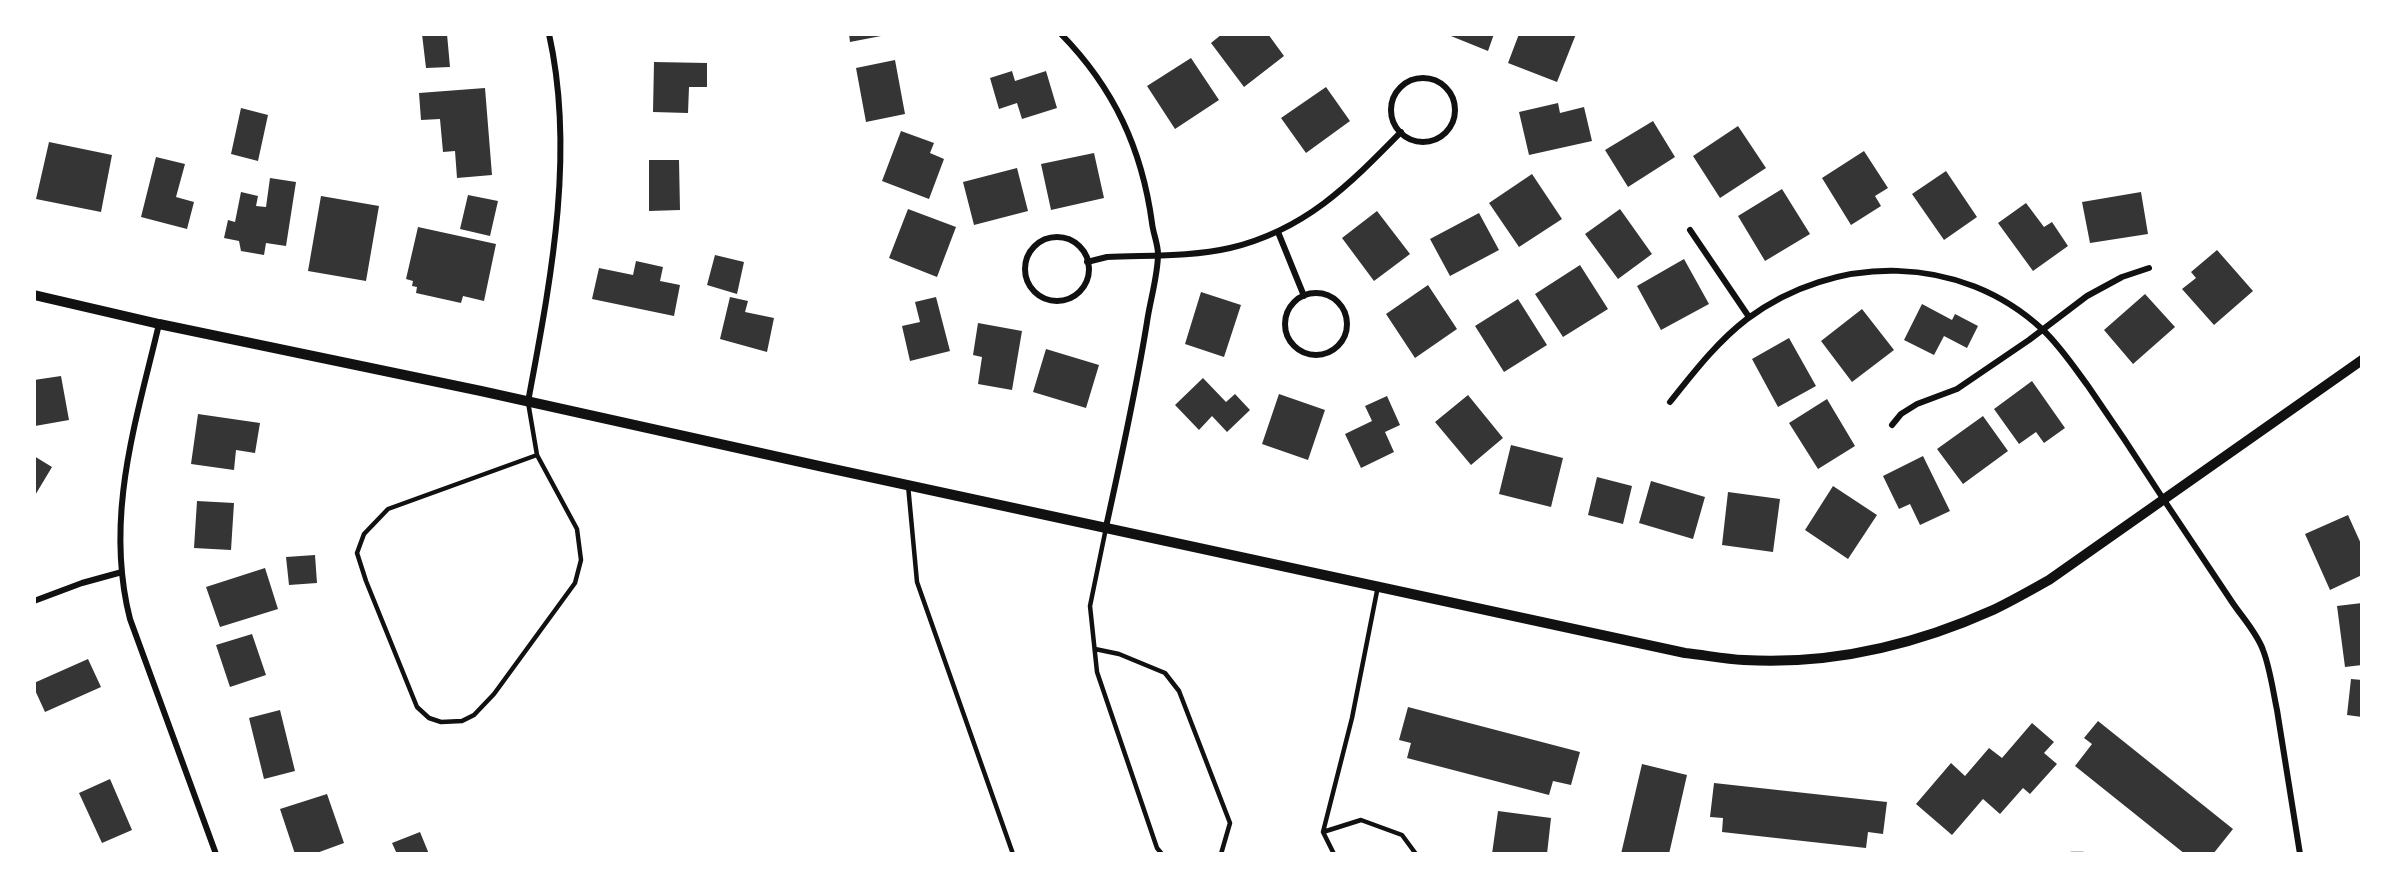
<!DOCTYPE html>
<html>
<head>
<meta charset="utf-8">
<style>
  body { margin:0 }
  #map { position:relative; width:2396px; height:888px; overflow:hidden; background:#fff; font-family:Overpass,sans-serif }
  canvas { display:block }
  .frame { position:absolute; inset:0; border:36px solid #fff; pointer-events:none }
</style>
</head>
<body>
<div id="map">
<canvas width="2396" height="888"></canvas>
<div class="frame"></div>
</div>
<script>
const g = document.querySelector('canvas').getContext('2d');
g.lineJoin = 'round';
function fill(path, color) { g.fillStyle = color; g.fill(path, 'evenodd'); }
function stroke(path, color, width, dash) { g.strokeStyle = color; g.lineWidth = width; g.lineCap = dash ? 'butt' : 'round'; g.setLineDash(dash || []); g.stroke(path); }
const building = new Path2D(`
  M422,34H447L450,67L426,68Z
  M849,34H881V36L850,42Z
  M1222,34H1268L1284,56L1244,87L1211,43Z
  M1446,34H1494L1488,51Z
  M1519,34H1576L1557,82L1508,63Z
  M1191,58L1219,100L1175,129L1147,86Z
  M895,60L905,114L866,122L856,68Z
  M654,62L707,63V87H689L688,113L653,112Z
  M1012,71L1015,81L1046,71L1057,108L1022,119L1017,103L999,109L990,78Z
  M1326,87L1350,121L1306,153L1281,118Z
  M485,88L492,175L457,178L455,151L443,152L440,119L421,120L419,93Z
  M1558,103L1560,113L1584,107L1592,141L1529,155L1519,112Z
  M241,108L268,115L258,161L231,154Z
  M1653,121L1675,157L1628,187L1605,150Z
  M1738,126L1766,168L1720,198L1693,156Z
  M901,131L934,143L930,153L944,159L929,199L882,181Z
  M49,142L112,155L101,212L36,199Z
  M1864,151L1888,188L1875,196L1881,206L1851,225L1822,178Z
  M1094,153L1104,198L1051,210L1041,164Z
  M156,157L185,164L176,197L194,202L187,229L141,217Z
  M649,160H679L680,210L649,211Z
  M1017,168L1028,211L974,225L963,182Z
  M1946,171L1977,217L1944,240L1912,194Z
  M1532,174L1562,219L1519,247L1489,203Z
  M270,178L296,182L286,246L266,243L264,255L241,251L239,241L224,238L228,220L235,222L241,192L258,196L256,206L266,207Z
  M1782,189L1810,234L1765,261L1738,216Z
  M2141,192L2148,234L2090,243L2082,202Z
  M468,195L498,201L490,236L460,229Z
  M321,196L379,206L366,281L308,271Z
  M2026,203L2044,227L2052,222L2068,246L2033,271L1998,223Z
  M908,209L956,227L937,277L889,258Z
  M1620,209L1652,254L1618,279L1585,234Z
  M1377,211L1410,254L1374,281L1342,238Z
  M1479,213L1499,250L1450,276L1430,239Z
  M418,227L496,244L484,301L463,296L461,303L416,293L417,287L412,286L413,281L406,279Z
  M2217,250L2253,291L2214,325L2182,289L2196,278L2191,272Z
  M715,255L744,262L737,294L707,285Z
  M1684,259L1709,304L1661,330L1637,286Z
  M636,261L663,267L660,281L680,285L674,316L592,299L599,268L633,275Z
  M1580,265L1608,309L1563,337L1535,294Z
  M1428,285L1457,329L1415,358L1386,314Z
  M1201,292L1241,305L1224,357L1185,344Z
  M2145,294L2175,327L2133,364L2104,330Z
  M730,297L748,301L745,312L774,318L767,352L720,339Z
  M936,297L950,351L910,361L902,326L920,322L915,302Z
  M1518,299L1547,345L1504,372L1475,326Z
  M1922,304L1952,320L1955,314L1978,326L1967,348L1944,336L1934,355L1904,340Z
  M1862,309L1894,350L1852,382L1821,341Z
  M978,323L1022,331L1012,390L978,384L982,357L973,355Z
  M1789,338L1816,386L1778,407L1752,359Z
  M1046,349L1099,365L1086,408L1033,392Z
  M61,376L69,420L35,426L34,380Z
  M1203,378L1226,402L1235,394L1250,410L1227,432L1212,416L1199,430L1175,405Z
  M2032,381L2065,428L2044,443L2036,432L2019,444L1994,409Z
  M1279,394L1325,410L1308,460L1262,444Z
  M1468,395L1503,438L1471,465L1435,422Z
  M1387,396L1400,425L1385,432L1394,452L1361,468L1345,434L1372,421L1365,406Z
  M1827,399L1855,446L1818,469L1789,423Z
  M198,414L260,423L255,453L236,450L234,470L191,464Z
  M1983,416L2008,451L1963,484L1937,449Z
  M1511,445L1563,458L1551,507L1499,494Z
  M34,456L52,467L34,497Z
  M1923,456L1950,511L1920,525L1910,504L1899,509L1883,476Z
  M1597,477L1632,486L1623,524L1588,515Z
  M1651,481L1705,497L1693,539L1639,523Z
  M1833,486L1877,515L1848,559L1805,530Z
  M1728,492L1780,499L1773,552L1722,545Z
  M197,501L234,503L231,550L194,548Z
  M2348,515L2362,546V575L2330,590L2305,534Z
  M315,555L317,583L289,585L286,557Z
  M265,568L278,609L220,627L206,587Z
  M2362,603V665L2345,667L2337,606Z
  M252,634L266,675L230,687L216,645Z
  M88,659L101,687L45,712L34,688V683Z
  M2351,679L2362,680V717L2347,715Z
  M1408,707L1580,752L1571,785L1553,781L1549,795L1407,758L1411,743L1399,740Z
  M280,710L295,771L264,779L249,718Z
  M2098,721L2233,829L2213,854H2185L2075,766L2092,744L2084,738Z
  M2032,723L2054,742L2044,753L2057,764L2030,794L2023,788L2000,814L1983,799L1952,835L1916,804L1951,763L1965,776L1989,748L2002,758Z
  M1642,764L1687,775L1669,854H1621Z
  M110,779L132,830L102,843L79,793Z
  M1714,783L1887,802L1883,834L1868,832L1866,848L1722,832L1723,818L1710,817Z
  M327,794L344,843L314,854H295L280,809Z
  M1498,811L1551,818L1547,854H1492Z
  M420,832L429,854H397L392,843Z`);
const service = new Path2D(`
  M528,402L537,455L577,529L581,560L575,583L494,694L474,715L462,721L441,722L429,718L417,707L366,581L357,553L364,534L388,509L537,455
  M908,485L917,582L1013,854
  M1106,528L1090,606L1097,672L1157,848L1162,854
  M1095,649L1119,654L1165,673L1179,691L1230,823L1221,854
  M1323,832L1361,820L1402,835L1416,854
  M1334,854L1323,832L1352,718L1378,586
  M2071,854H2083`);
const minor = new Path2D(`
  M1061,34C1114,88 1142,149 1152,223C1153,233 1158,244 1158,254C1158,275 1150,301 1147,322C1136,391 1121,459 1106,527
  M1391 110a32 32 0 1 1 64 0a32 32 0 1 1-64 0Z
  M1690,230L1749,317
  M1278,232L1304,296
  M1025 269a32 32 0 1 1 64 0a32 32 0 1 1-64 0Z
  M1087,262L1107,257C1147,255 1191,257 1230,248C1305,230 1349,185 1401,132
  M1285 324a31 31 0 1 1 62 0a31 31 0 1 1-62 0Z
  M159,324C136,422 104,517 130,619L216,854
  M528,402C550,283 576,155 549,34
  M1670,402C1694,372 1717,342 1747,319C1835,253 1961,253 2043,330C2060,346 2074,367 2088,386C2113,422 2137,458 2160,494C2184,530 2208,566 2232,602C2242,617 2257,633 2263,650C2270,668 2273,691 2277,710C2285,758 2292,806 2300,854
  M1892,425L1901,414L1917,404L1957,389L2029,340L2087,296L2122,277L2149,268
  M34,601L82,583L122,572`);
const tertiary = new Path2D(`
  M34,295L159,324L481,391L819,466L1685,653C1705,655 1724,659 1744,660C1830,665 1915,645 1993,610C2012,601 2031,590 2049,580L2362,360`);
fill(building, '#353535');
stroke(service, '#111', 4.5);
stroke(minor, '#111', 6);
stroke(tertiary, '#111', 10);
</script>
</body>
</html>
